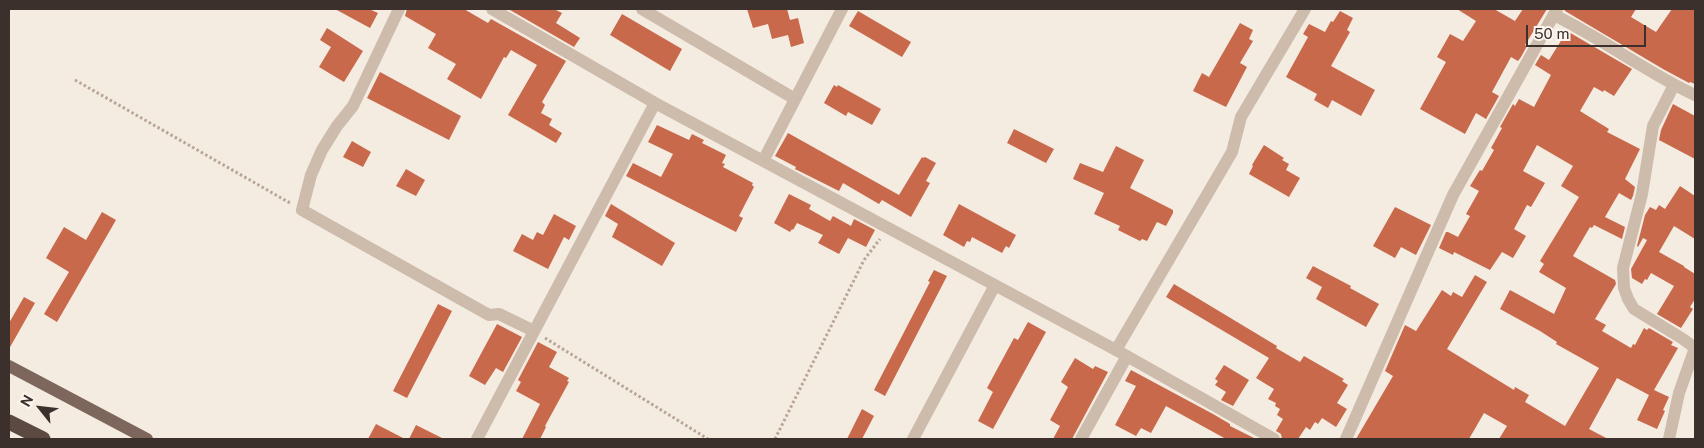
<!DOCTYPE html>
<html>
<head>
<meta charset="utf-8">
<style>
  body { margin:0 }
  #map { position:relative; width:1704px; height:448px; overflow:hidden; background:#f4ebe1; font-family:"Public Sans",sans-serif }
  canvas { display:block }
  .frame { position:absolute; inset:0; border:10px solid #3b302b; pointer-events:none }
  .north { position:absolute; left:15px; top:383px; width:50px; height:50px; -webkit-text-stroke:4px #fbf5ee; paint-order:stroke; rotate:299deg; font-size:14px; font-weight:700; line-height:20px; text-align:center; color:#3b302b }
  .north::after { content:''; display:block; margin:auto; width:18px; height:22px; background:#3b302b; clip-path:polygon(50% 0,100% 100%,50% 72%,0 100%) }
  .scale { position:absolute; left:1526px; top:25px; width:120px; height:22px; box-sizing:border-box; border:2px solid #3b302b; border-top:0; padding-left:6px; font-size:15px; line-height:18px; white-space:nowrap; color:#3b302b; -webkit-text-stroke:4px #fbf5ee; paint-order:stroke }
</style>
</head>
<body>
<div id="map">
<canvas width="1704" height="448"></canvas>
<div class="frame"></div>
<div class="north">N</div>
<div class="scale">50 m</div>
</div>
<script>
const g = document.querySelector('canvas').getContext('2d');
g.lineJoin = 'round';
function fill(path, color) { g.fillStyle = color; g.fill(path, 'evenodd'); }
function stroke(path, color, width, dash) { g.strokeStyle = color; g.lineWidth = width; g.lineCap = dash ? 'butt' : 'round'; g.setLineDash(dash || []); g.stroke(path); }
const building = new Path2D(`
  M335,9H369L378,13L370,28Z
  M407,9H464L488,23L491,19L566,61L542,102L545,105L541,113L552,119L549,125L562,133L556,143L508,115L537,65L511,50L506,58L504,57L481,99L447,79L456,64L428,48L436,34L405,16Z
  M511,9H554L562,13L556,23L580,38L574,47L510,10Z
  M747,9H787L790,20L798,18L804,43L791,47L788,35L772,39L768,24L753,28Z
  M1457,9H1494L1515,21L1523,9H1547L1525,45L1527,46L1521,57L1518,61L1511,57L1492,92L1499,96L1486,119L1476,113L1465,134L1420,109L1446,62L1437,57L1450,34L1463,41L1476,21Z
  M1565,9H1636L1631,17L1656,32L1672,9H1695V84L1690,82L1689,83L1663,69L1565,11Z
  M858,11L911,42L902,57L849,26Z
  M1340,11L1353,18L1347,30L1350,32L1331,66L1375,90L1361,116L1332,100L1328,108L1314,100L1317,94L1286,77L1308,37L1303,34L1309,24L1325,32L1331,21L1333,22Z
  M622,14L682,49L670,71L610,35Z
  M1240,23L1253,30L1249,39L1253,41L1240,63L1247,67L1226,107L1193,91L1202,73L1209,77Z
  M327,28L363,51L344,82L319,67L331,47L320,40Z
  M1567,31L1632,69L1614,96L1604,90L1603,92L1594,87L1580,111L1609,129L1607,132L1640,149L1625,179L1635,187L1633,196L1631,200L1619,193L1605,217L1625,227L1622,239L1594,225L1592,228L1590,227L1573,256L1615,280L1616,284L1595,319L1606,325L1602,331L1631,348L1633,344L1635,345L1644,328L1647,330L1649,328L1673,342L1671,345L1678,348L1654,390L1669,397L1663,410L1665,411L1657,429L1637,420L1649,395L1617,378L1589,429L1608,439H1499L1507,426L1484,413L1469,439H1356L1393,376L1385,371L1405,325L1416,331L1442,290L1451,296L1453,292L1462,297L1475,275L1487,282L1447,349L1514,390L1515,387L1529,395L1525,402L1565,426L1599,368L1556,344L1557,342L1540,331L1500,309L1510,290L1554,314L1566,288L1539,272L1544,264L1540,261L1579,197L1561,186L1573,166L1537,145L1523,171L1545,183L1531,207L1527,205L1514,229L1526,236L1513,258L1502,252L1490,270L1454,252L1453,255L1439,248L1446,232H1448L1458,237L1470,216L1466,214L1479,191L1470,186L1480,170L1482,171L1494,150L1491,148L1502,128L1500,127L1513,104L1515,106L1519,99L1534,107L1551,75L1535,65L1541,55L1549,60Z
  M380,72L461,116L449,140L367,98Z
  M834,85L837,87L838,85L881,109L872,125L848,112L846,116L824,103Z
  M1673,104L1695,116V159L1659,140L1661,130Z
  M657,125L689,140L692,134L704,140L702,143L726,155L722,163L725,164L723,167L753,183L752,185L754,187L739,216L743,218L736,232L626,176L633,163L661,177L673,154L648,142Z
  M1014,129L1054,149L1046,163L1007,143Z
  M788,133L899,195L922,157L923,158L925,157L936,163L926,181L930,183L911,217L882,200L879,204L843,183L839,191L795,169L796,167L775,156Z
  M352,141L371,152L363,167L343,157Z
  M1264,145L1284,158L1282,160L1289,164L1286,170L1300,178L1289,197L1249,174L1253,166L1252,165Z
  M1116,146L1144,160L1130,188L1173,210V213L1166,226L1157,222L1147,241L1142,239L1140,241L1118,230L1120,226L1094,214L1104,193L1073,179L1080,163L1103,172Z
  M406,169L425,180L416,196L396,186Z
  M1680,186L1695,196V239L1674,226L1659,252L1684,266V267L1695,274V299L1690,307L1693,309L1681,328L1657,314L1674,286L1651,273L1647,280L1645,279L1642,284L1632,278L1631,269L1647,240L1643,238L1638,247L1637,246L1645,215L1650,207L1656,210L1659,205L1665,209Z
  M789,194L811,205L809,209L830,221L833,216L851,226L854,219L875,230L866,247L848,238L839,254L818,243L823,235L797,223L793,230L792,229L790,232L774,223Z
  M611,204L675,243L662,266L612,237L618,224L605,216Z
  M959,204L1016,235L1009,248L1006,246L1002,253L972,237L970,242L967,241L964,247L943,235Z
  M1395,207L1431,225L1416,255L1401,247L1395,258L1373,246Z
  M102,212L116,220L57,322L44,314L69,272L46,258L64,227L86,240Z
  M554,214L576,226L569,240L564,237L548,269L513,251L522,234L533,240L537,232L543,235Z
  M1313,266L1351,286L1350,288L1379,304L1366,327L1316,299L1322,287L1306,278Z
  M934,270L947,276L885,396L874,390L930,282L928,281Z
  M1174,284L1277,346L1276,348L1300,362L1304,356L1344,379L1342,381L1348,385L1337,403L1347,409L1336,427L1322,418L1318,424L1315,422L1310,430L1306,427L1298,439H1282L1281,434L1276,431L1283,419L1277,415L1280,409L1275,406L1276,403L1268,399L1274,389L1256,378L1269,358L1166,297Z
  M24,297L35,303L9,349V323Z
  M438,304L452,311L407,398L393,391Z
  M1028,322L1046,332L993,429L978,421L993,392L987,388L1014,338L1018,340Z
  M497,324L522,337L503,372L496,368L485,385L469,376Z
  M538,342L557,352L549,367L569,378L567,381L569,382L545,426L546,427L540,439H522L540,404L516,391L521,382L518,380Z
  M1075,358L1093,369L1095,366L1108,372L1072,439H1053L1060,426L1050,420L1068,387L1061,382Z
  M1224,365L1249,380L1233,406L1221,400L1226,392L1215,385L1218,381L1215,379Z
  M1131,370L1213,414L1230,424V426L1256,439H1226L1166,406L1151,433L1141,428L1136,436L1115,425L1136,386L1125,381Z
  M862,409L874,416L862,439H847Z
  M376,424L405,439H368Z
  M416,425L444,439H409Z`);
const path = new Path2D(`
  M75,80L290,203
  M545,338L708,439
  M775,439L864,260L880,239`);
const minor = new Path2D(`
  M399,9L353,106L337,126L322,150L311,175L302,210L489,315L499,314L534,331
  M492,9L655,103L1116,350L1274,439
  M642,9L795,99
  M1554,15C1603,39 1646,72 1695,95
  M1674,85L1653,126L1642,194L1623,268L1624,288L1628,299L1634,309L1683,339L1695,348
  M763,161L842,9
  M1116,350L1232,152L1241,117L1305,9
  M477,439L655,103
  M913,439L995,285
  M1081,439L1127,356
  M1346,439L1453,195L1557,9
  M1669,439L1679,393L1695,348`);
const major = new Path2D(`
  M9,366L147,439`);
const highway = new Path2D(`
  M9,422L43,439`);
fill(building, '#c8694b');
stroke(path, '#b9a596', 3, [2.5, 2.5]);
stroke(minor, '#cdbbac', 12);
stroke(major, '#7d675c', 12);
stroke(highway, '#5c4a42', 15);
</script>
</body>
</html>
